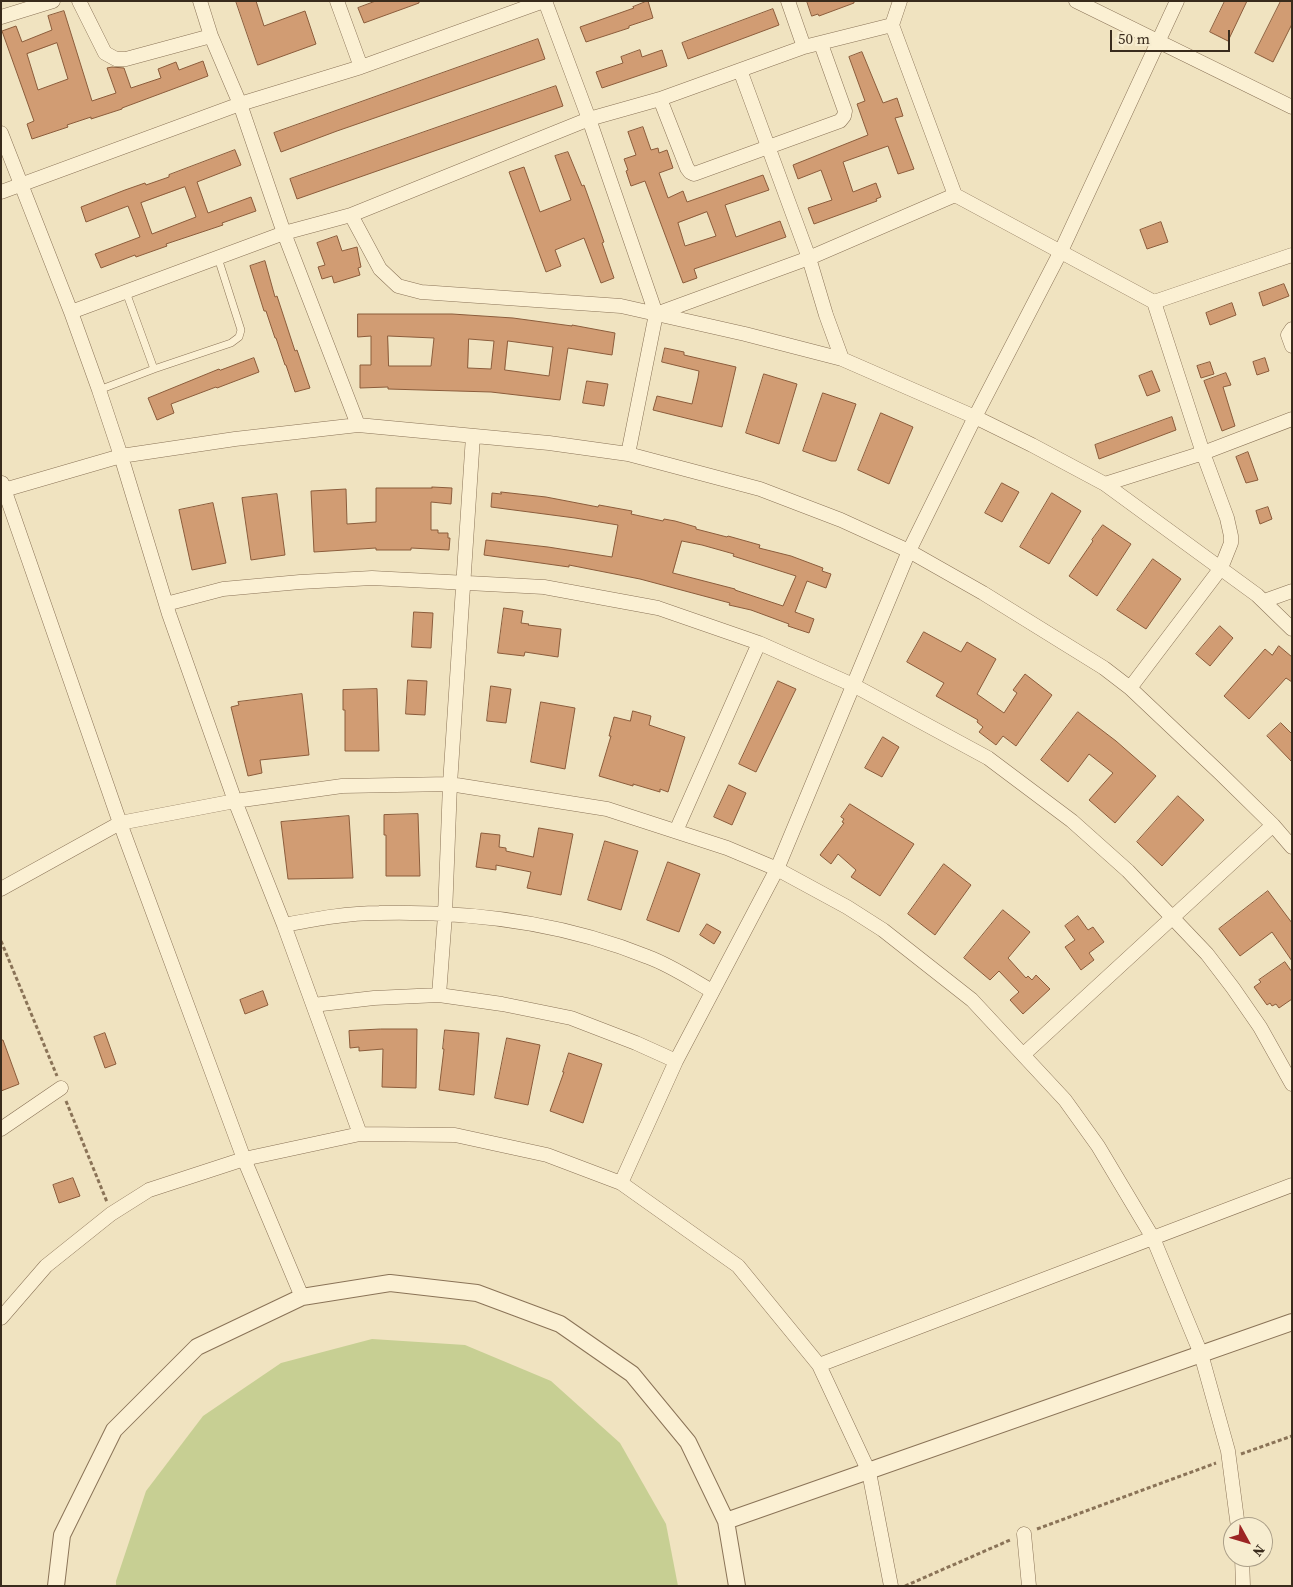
<!DOCTYPE html>
<html>
<head>
<meta charset="utf-8">
<style>
  body { margin:0 }
  #map { position:relative; width:1293px; height:1587px; overflow:hidden; background:#f0e3c0; font-family:"Source Serif 4",serif }
  canvas { display:block }
  .frame { position:absolute; inset:0; border:2px solid #392b1c; pointer-events:none }
  .north { position:absolute; left:1223px; top:1517px; width:50px; height:50px; box-sizing:border-box; background:#f7edd0; border:1px solid #ab9f88; border-radius:50%; rotate:129deg; font-size:14px; font-weight:700; line-height:20px; text-align:center; color:#392b1c }
  .north::after { content:''; display:block; margin:auto; width:18px; height:22px; background:#9c2524; clip-path:polygon(50% 0,100% 100%,50% 72%,0 100%) }
  .scale { position:absolute; left:1110px; top:30px; width:120px; height:22px; box-sizing:border-box; border:2px solid #392b1c; border-top:0; padding-left:6px; font-size:15px; line-height:18px; white-space:nowrap; color:#392b1c; -webkit-text-stroke:4px #f7edd0; paint-order:stroke }
</style>
</head>
<body>
<div id="map">
<canvas width="1293" height="1587"></canvas>
<div class="frame"></div>
<div class="north">N</div>
<div class="scale">50 m</div>
</div>
<script>
const g = document.querySelector('canvas').getContext('2d');
g.lineJoin = 'round';
function fill(path, color) { g.fillStyle = color; g.fill(path, 'evenodd'); }
function stroke(path, color, width, dash) { g.strokeStyle = color; g.lineWidth = width; g.lineCap = dash ? 'butt' : 'round'; g.setLineDash(dash || []); g.stroke(path); }
const green = new Path2D(`
  M372,1339L465,1345L551,1381L620,1443L666,1524L678,1586H116V1581L146,1491L203,1416L281,1363Z`);
const building = new Path2D(`
  M236,1H256L264,26L305,11L316,44L258,65Z
  M376,1H419V3L364,23L358,8Z
  M648,1L653,18L629,26V28L586,42L580,27L634,8L633,7Z
  M807,1H854V3L819,16L818,14L812,16Z
  M1225,1H1247L1228,41L1210,32Z
  M1281,1H1292V24L1273,62L1255,53Z
  M773,9L779,25L688,59L682,43Z
  M64,11L92,101L116,93L107,68L112,67L124,68L131,88L161,78L158,69L176,62L179,70L203,61L208,76L122,108V109L91,119V117L67,125L68,127L32,139L27,124L34,121L2,31L16,26L22,42L52,30L48,16ZM57,43L68,79L38,90L27,54Z
  M538,39L545,59L337,131L281,152L274,133Z
  M640,50L642,57L662,50L667,66L602,88L596,72L623,63L621,57Z
  M862,52L883,103L897,98L903,116L895,118L914,169L898,174L888,146L843,162L853,192L876,183L881,197L876,199L877,201L814,224L808,208L832,200L821,170L798,179L793,165L868,135L857,104L865,101L849,57Z
  M556,86L563,106L297,199L290,179Z
  M643,127L651,150L658,148L659,153L667,150L673,168L659,173L668,198L683,191L687,202L763,175L769,190L725,205L736,237L780,221L786,237L694,269L697,278L683,283L645,181L631,186L626,171L628,170L624,159L636,155L628,132ZM707,212L716,236L685,246L678,223Z
  M235,150L241,165L197,182L208,213L251,197L256,211L222,223L223,225L166,244L167,246L136,257L135,255L101,268L95,254L140,237L128,206L86,222L81,207L125,190L145,183L146,185L169,177V175ZM185,187L196,217L152,234L141,203Z
  M568,152L582,186L584,185L593,210L604,242L602,243L614,278L601,283L584,238L555,250L561,266L546,272L509,172L524,167L540,212L571,200L555,156Z
  M1161,222L1168,242L1147,249L1140,230Z
  M337,236L342,251L357,247L361,267L358,268L360,275L334,283L332,276L322,279L318,267L325,265L317,243Z
  M265,261L275,297L277,296L295,351L297,350L310,388L295,392L286,365H285L276,338H275L266,311H264L250,266Z
  M1284,284L1289,296L1263,306L1259,293Z
  M1232,303L1236,315L1210,325L1206,313Z
  M358,314H452L513,318L572,326V325L615,333L612,355L568,348L560,400L491,392L388,389V387L360,388V365H371V336L358,337ZM388,336L434,338L431,366H389ZM469,339L494,341L491,369L468,368ZM508,341L553,347L549,376L505,370Z
  M665,348L684,352V355L736,367L722,427L653,410L657,396L692,404L698,378L699,371L662,362Z
  M254,358L259,372L217,388L216,387L171,404L174,413L157,420L148,398L219,369L220,370Z
  M1265,358L1269,371L1257,375L1253,362Z
  M1210,362L1214,374L1201,378L1197,366Z
  M1152,371L1160,391L1147,396L1139,376Z
  M1226,373L1231,385L1223,387L1235,426L1222,431L1204,381Z
  M764,374L797,384L779,444L746,433Z
  M587,381L608,384L604,406L583,403Z
  M823,393L856,404L836,461H831L803,451Z
  M881,413L913,427L889,484L858,470Z
  M1172,417L1176,430L1099,459L1095,445Z
  M1248,452L1258,480L1246,483L1236,457Z
  M1002,483L1019,492L1002,522L985,513Z
  M432,487L452,488L451,504L431,502V530H438V533H448V538H450L449,550L411,548V550H376V548L314,552L311,491L346,489L347,524L376,522V488H432Z
  M501,492L546,497L598,507L599,505L632,511L631,514L663,521L664,519L675,521L696,527V529L727,537L728,536L760,545L759,548L791,556L823,568L822,571L831,574L826,588L807,581L795,612L814,619L809,633L788,626L789,624L751,610L729,605L730,603L640,579L569,565V567L484,555L486,540L548,547L612,557L618,525L575,518L491,507L492,493L501,494ZM682,541L702,545L734,554L733,556L796,576L783,606L735,590V589L673,573Z
  M1052,493L1081,511L1049,564L1020,547Z
  M277,494L285,555L251,560L242,498Z
  M213,503L226,563L192,570L179,510Z
  M1268,507L1272,519L1260,524L1256,511Z
  M1103,525L1131,544L1097,596L1069,576L1093,541L1092,540Z
  M1153,559L1181,579L1146,629L1117,610Z
  M504,608L523,611L521,623L529,624L528,625L561,629L558,657L525,652L524,656L498,653Z
  M414,612L433,613L431,648L412,647Z
  M1220,626L1233,638L1210,666L1196,654Z
  M924,632L961,652L967,642L996,659L977,694L1004,713L1017,693L1013,690L1025,674L1052,695L1016,746L1003,736L996,745L979,732L983,727L977,722L978,720L936,696L944,683L907,662Z
  M1279,646L1292,657V682L1286,678L1249,719L1224,696L1265,649L1272,655Z
  M408,680L427,681L425,715L406,714Z
  M778,681L796,689L756,772L739,764Z
  M491,686L511,689L506,723L487,721Z
  M377,689L379,751H345V710H343V690Z
  M302,694L309,755L260,760L262,773L248,776L231,707L239,705L238,702Z
  M541,702L575,708L565,769L531,762Z
  M633,711L651,716L649,725L685,737L668,792L660,789V792L633,784V786L599,776L611,736H609L614,717L630,721Z
  M1078,712L1116,741L1156,776L1115,823L1089,800L1113,773L1089,754L1068,782L1041,760Z
  M1281,723L1292,734V762L1267,736Z
  M883,737L899,747L882,777L865,768Z
  M729,785L746,793L732,825L714,817Z
  M1178,796L1204,820L1162,866L1137,842Z
  M850,804L914,844L880,896L851,877L856,870L838,854L831,864L820,855L844,823L842,822L844,819L841,817Z
  M418,814L420,876H386V835H384V815Z
  M349,816L353,878L288,879L281,822Z
  M539,828L573,834L561,895L527,888L531,872L496,865V870L476,867L481,833L500,835L499,847L506,848V851L533,857Z
  M605,841L638,851L621,910L588,900Z
  M668,862L700,874L679,932L647,920Z
  M944,864L971,885L935,935L908,914Z
  M1268,891L1292,923V961L1272,932L1240,956L1219,929Z
  M1003,910L1030,932L1008,958L1026,978L1028,976L1032,980L1036,975L1050,989L1023,1014L1010,1000L1019,992L999,971L990,980L964,958Z
  M1078,916L1088,930L1093,927L1104,942L1089,953L1094,960L1081,970L1065,947L1075,940L1065,926Z
  M707,924L721,932L714,944L700,935Z
  M1285,962L1292,972V999L1279,1008L1276,1004L1272,1006L1270,1003L1267,1005L1254,987L1261,982L1259,980Z
  M263,991L268,1005L245,1014L240,1000Z
  M381,1029H417L416,1088L382,1087L383,1049L359,1051V1047L350,1048L349,1031Z
  M445,1030L479,1033L474,1095L439,1090L444,1049H443Z
  M105,1033L116,1064L105,1068L94,1037Z
  M507,1038L540,1045L528,1105L495,1098Z
  M1,1040H3L19,1084L1,1091Z
  M569,1053L602,1064L583,1123L550,1111L564,1072H563Z
  M73,1178L80,1196L59,1203L53,1185Z`);
const path = new Path2D(`
  M1,941L57,1076
  M66,1101L107,1202
  M1241,1454L1292,1436
  M1037,1529L1216,1463
  M905,1586L1010,1540`);
const service = new Path2D(`
  M126,292L154,369
  M99,390L154,369L231,343L239,337L241,330L218,258`);
const minor = new Path2D(`
  M79,1L105,53L116,59H126L211,36
  M200,1L211,36L240,104L284,233L358,425
  M337,1L361,67
  M545,1L589,119L656,314L628,454
  M788,1L804,47
  M900,1L892,25L955,195L1154,302L1203,453L1227,518L1231,536V543L1221,568L1130,688
  M1076,1L1292,107
  M1,17L53,1
  M740,70L809,258L826,315L842,359
  M660,99L687,168L690,172L694,174L840,121L844,116L845,111L821,44
  M1,133L71,312L99,390L121,456L169,614L235,801L284,925L360,1134
  M1,192L240,104L361,67L544,1
  M351,215L380,269L398,286L421,292L621,306L745,334L842,359L975,417L1032,445L1105,484L1257,595L1292,629
  M1154,302L1292,255
  M71,312L284,233L351,215L589,119L660,99L804,47L892,25
  M656,314L809,258L955,195
  M1292,329L1288,335L1292,346
  M2,483L120,823L244,1159L302,1297
  M1105,484L1203,453L1292,419
  M4,490L121,456L235,439L358,425L549,443L628,454L760,489L841,520L909,551L983,593L1104,668L1130,688L1220,773L1273,825L1292,847
  M1264,601L1292,591
  M166,604L223,589L300,582L372,578L544,587L658,608L759,643L853,685L988,758L1072,821L1128,871L1207,954L1233,988L1260,1027L1292,1084
  M676,831L759,643
  M1,889L120,823L235,801L342,786L450,784L607,809L727,848L777,869L847,907L883,930L972,1000L1065,1100L1098,1146L1153,1238L1201,1354L1228,1451L1238,1527
  M284,925C316,919 347,913 379,913C469,911 564,923 648,957C670,965 691,979 712,991
  M439,995L445,915L450,784L473,436
  M313,1005L374,998L439,995L502,1004L571,1018L636,1043L676,1061
  M1024,1054L1273,825
  M1,1129L61,1088
  M621,1183L676,1061L777,869L909,551L975,417L1061,251L1177,1
  M1,1318L46,1266L111,1214L149,1190L244,1159L360,1134L455,1135L547,1155L621,1183L738,1266L819,1365L869,1472L891,1586
  M819,1365L1292,1185
  M1024,1534L1029,1586
  M1242,1557L1243,1586`);
const tertiary = new Path2D(`
  M726,1521L1292,1322
  M56,1586L62,1535L114,1430L197,1347L302,1297L390,1283L477,1293L560,1324L632,1374L688,1442L726,1521L737,1586`);
fill(green, '#c7cf93');
fill(building, '#d19c73');
stroke(building, '#8b5c3b', 1);
stroke(service, '#8a7357', 8);
stroke(minor, '#8a7357', 15);
stroke(tertiary, '#8a7357', 18);
stroke(path, '#8a7357', 3, [4, 2.5]);
stroke(service, '#fbf0d3', 7);
stroke(minor, '#fbf0d3', 14);
stroke(tertiary, '#fbf0d3', 16);
</script>
</body>
</html>
